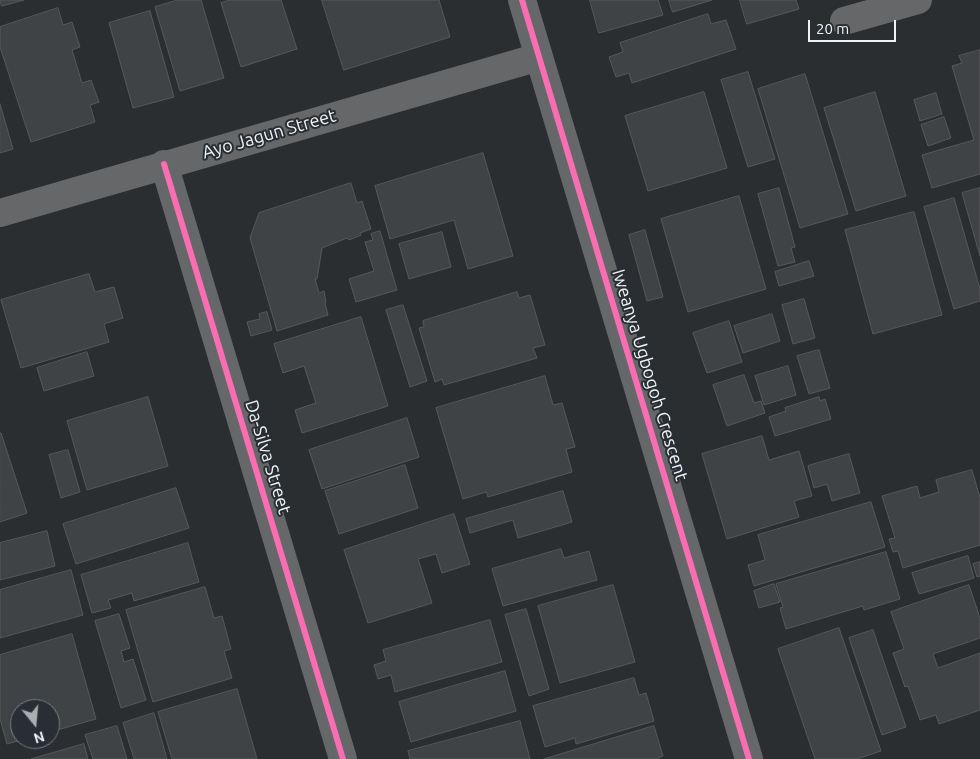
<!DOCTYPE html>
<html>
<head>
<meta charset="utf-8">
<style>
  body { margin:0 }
  #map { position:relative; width:980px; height:759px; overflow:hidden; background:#2b2e30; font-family:Ubuntu,sans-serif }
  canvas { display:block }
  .north { position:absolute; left:10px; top:699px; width:50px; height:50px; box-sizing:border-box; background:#282e33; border:1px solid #787d81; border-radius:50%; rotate:163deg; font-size:14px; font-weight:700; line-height:20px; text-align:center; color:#eff3f6 }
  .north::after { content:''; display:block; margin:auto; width:18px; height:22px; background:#aaaeb1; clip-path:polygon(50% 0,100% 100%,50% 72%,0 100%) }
  .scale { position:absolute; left:808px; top:20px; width:88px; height:22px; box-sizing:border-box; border:2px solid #eff3f6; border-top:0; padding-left:6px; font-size:15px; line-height:18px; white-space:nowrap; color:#eff3f6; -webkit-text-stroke:4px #282e33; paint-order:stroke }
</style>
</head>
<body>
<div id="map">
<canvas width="980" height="759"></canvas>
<div class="north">N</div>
<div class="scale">20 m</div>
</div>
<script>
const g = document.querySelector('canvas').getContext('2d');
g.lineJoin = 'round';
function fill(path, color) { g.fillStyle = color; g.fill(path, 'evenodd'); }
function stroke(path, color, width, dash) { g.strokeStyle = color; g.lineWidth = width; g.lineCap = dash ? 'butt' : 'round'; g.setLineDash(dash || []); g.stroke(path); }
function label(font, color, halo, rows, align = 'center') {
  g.font = font + ' Ubuntu,sans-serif'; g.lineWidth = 4; g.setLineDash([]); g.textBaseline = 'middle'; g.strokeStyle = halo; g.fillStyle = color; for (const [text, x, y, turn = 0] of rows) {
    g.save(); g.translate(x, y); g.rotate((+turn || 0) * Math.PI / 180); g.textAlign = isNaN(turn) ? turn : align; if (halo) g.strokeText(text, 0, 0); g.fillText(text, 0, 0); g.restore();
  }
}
const building = new Path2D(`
  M0,0H24L2,6Z
  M178,0H201L224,78L180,91L155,7Z
  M230,0H281L297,49L241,67L221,3Z
  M322,0H439L450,37L344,70Z
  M590,0H658L663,15L599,33Z
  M669,0H712L673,12Z
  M740,0H796L799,9L747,24Z
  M58,8L63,25L72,22L80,47L72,50L82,83L91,80L99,102L90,105L95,122L31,142L0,47V27Z
  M150,11L174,97L133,108L109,23Z
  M708,14L711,24L726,20L736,49L632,83L629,73L616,77L609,57L623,52L620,43Z
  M980,50V174L932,188L922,155L974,140L952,66L962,63L959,56Z
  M748,72L775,159L748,167L721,80Z
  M805,74L848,214L800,228L758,89Z
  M704,92L727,168L648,191L625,116Z
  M875,92L906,196L856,211L824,108Z
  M936,93L942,114L920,121L914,100Z
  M0,104L13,149L0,153Z
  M944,117L951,138L928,146L921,125Z
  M483,153L513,256L468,269L454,220L390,239L375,186Z
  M351,183L357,203L362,201L371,229L360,233L361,235L349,240L347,238L322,248L317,279H315L319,293L324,291L326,302L325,303L328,315L277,331L250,238L259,213Z
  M779,188L795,247L791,248L795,262L778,266L758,194Z
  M980,188V256L962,193Z
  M739,196L766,289L688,312L661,219Z
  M954,198L980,289V301L954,309L924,207Z
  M914,212L942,315L873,334L845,230Z
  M645,230L663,297L647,301L629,235Z
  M380,231L397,290L356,302L349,279L374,271L365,242L373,240L371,234Z
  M442,232L451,267L409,279L399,244Z
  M809,261L814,276L779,286L775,272Z
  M89,274L95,292L114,287L123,318L104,324L109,342L21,368L1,300Z
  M517,292L519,298L530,295L545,345L533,348L537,358L444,385L442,379L435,382L419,328L424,327L423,321Z
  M804,299L815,338L793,344L782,305Z
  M403,305L427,381L410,387L386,310Z
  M267,312L272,330L251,336L247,322L260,319L259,314Z
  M772,314L780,341L743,353L734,326Z
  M361,317L388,406L302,433L295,410L316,403L304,366L283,373L274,344Z
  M729,321L742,362L707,373L693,333Z
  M819,350L830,388L809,394L797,356Z
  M87,352L94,376L44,391L37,368Z
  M788,366L796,395L764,405L755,376Z
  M744,375L754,403L761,401L765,413L727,426L713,385Z
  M545,376L553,405L562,403L575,447L566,449L572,472L488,497L486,492L463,499L436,408Z
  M148,397L168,466L87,490L67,421Z
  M819,397L820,401L825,399L831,419L775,436L769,417L786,411L785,408Z
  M407,418L419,457L322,489L309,450Z
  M0,433H1L27,513L0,522Z
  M762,436L769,460L799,451L812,496L794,501L799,517L727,539L702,454Z
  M68,450L80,492L61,498L49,455Z
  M849,454L860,493L832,501L827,484L814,488L808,466Z
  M405,465L418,508L339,534L325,491Z
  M972,470L980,498V545L903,568L898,551L893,552L889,539L895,538L882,496L917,486L920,498L939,492L936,480Z
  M176,488L189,528L76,564L63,524Z
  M563,491L572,522L518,538L513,520L470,533L466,519Z
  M871,502L885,547L754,586L748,565L765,560L758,535Z
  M454,514L470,564L442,573L436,554L418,559L432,603L368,623L344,550Z
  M47,531L55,566L0,580V543Z
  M188,543L199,582L134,601L132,593L108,600L111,608L92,613L81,575Z
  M561,549L564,558L589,551L597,580L503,606L492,569Z
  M886,552L900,599L864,610L863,606L786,629L780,608L783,607L776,584Z
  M968,556L974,578L919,594L912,573Z
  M980,562V576L977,577L973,564Z
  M71,570L83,615L0,638V590Z
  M774,584L780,602L759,608L754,591Z
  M613,585L635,662L560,683L538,606Z
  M969,585L980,618V638L933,654L938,668L980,653V710L939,724L936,715L920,720L908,686L905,687L893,653L904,649L891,612Z
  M205,587L214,618L222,616L231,649L224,651L232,678L153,702L126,610Z
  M526,609L549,689L529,696L505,615Z
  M119,614L130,648L121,651L124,662L133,659L146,700L121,708L95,621Z
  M490,620L502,662L395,692L391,675L378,679L374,665L386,661L383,650Z
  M839,628L881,751L857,759H815L778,649Z
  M873,630L906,727L882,735L849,638Z
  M72,634L96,719L50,732V709H20V739H25L7,744L0,719V655Z
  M505,671L516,711L411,742L399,702Z
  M634,678L639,695L646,693L654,721L576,744L575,738L545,747L533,706Z
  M237,689L257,759H172L158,712Z
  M154,713L167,759H134L123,723Z
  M520,721L530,759H410L408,751Z
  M117,726L127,759H93L85,735Z
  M654,726L663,756L659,757V759H544Z
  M84,744L88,759H31Z`);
const minor = new Path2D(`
  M522,0L749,759
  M844,21L918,0
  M164,164L343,759
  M0,213L539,57`);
const cycleway = new Path2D(`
  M522,0L749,759
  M164,164L343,759`);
const streetNames = [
  ["Ayo Jagun Street",269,134,-16],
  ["Iweanya Ugbogoh Crescent",650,375,73],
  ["Da-Silva Street",268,457,73]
];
fill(building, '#404345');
stroke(building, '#56585a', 1);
stroke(minor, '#666768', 28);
stroke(cycleway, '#f96db3', 6);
label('18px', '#eff3f6', '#282e33', streetNames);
</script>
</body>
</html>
